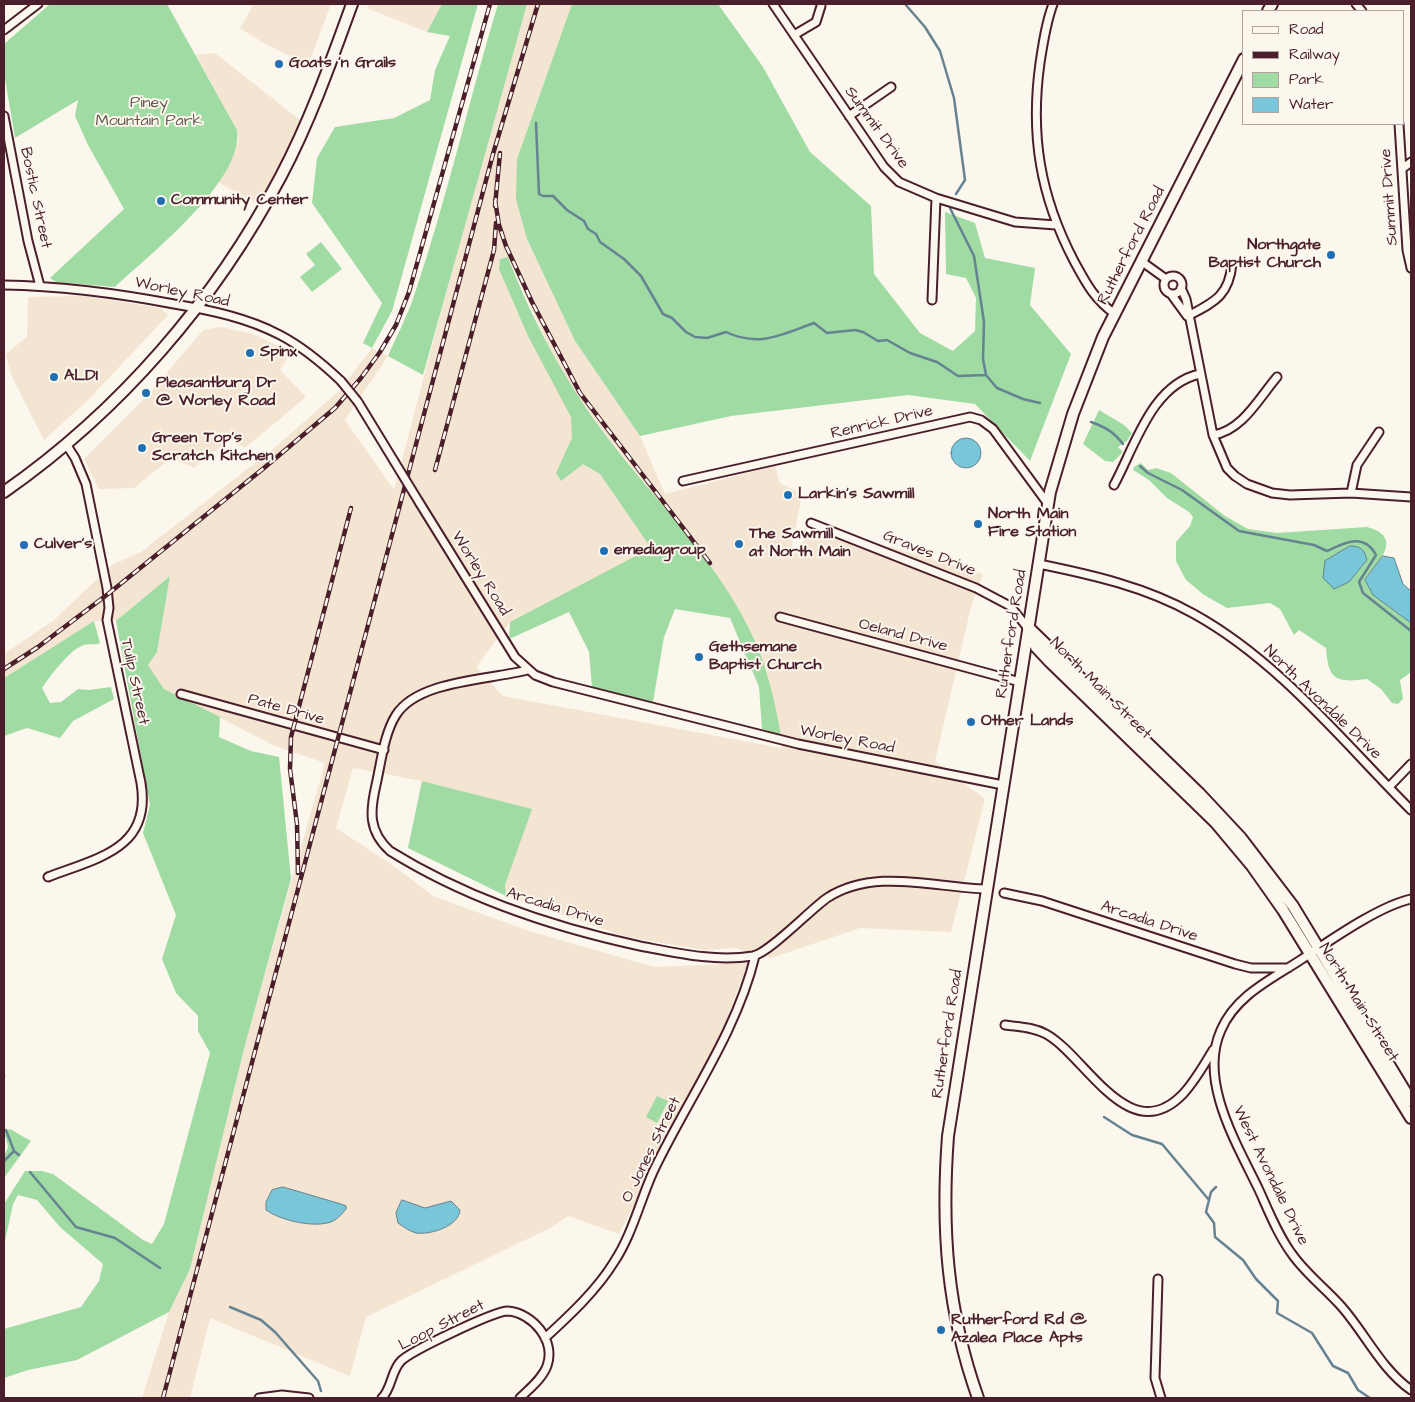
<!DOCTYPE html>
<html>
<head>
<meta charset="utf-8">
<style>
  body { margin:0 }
  #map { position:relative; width:1415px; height:1402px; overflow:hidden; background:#fbf7ec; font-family:"Architects Daughter",sans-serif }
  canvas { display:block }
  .frame { position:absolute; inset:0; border:5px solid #4a1f2b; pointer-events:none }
  .legend { position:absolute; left:1242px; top:10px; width:162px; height:115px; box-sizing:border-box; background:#fbf7ec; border:1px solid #b4a19f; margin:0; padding:6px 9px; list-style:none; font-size:15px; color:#4a1f2b }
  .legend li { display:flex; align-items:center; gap:10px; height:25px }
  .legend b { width:25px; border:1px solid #b4a19f }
</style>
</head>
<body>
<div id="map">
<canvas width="1415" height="1402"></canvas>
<div class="frame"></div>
<ul class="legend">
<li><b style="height:6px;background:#fbf7ec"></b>Road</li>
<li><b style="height:6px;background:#4a1f2b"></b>Railway</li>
<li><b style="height:14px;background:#9fdba3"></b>Park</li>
<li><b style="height:14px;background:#78c6d7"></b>Water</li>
</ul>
</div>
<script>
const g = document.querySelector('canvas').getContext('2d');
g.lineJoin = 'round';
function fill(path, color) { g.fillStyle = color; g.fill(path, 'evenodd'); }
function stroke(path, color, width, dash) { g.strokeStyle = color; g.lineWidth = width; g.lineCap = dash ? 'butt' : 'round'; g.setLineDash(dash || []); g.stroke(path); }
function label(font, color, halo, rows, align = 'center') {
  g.font = font + ' "Architects Daughter",sans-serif'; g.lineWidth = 4; g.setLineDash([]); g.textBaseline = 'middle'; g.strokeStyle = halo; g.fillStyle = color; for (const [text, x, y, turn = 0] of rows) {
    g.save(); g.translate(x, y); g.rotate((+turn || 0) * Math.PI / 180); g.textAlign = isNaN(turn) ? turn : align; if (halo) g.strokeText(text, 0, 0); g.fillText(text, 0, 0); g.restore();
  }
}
const built = new Path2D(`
  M254,4H331L308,65L262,42L240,28Z
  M369,4H442L427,32L367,8Z
  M527,4H572L517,159L527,239L575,341L640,436L665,494L775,466L780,483L802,494L790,555L818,526L983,574L971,607L935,761L985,799L951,932L860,928L771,958L735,948L705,950L627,937L506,896L505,885L531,809L422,781L353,768L336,828L391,864L435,897L532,932L654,967L748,963L720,1036L619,1234L568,1216L552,1227L366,1317L350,1376L210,1318L190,1398H142L169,1312L190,1269L245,1045L325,763L273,745L164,689L148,665L157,652L170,576L116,621H94L4,678V654L53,621L112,565L141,552L273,449L338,392L372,348L388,356L345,420L394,490L478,173ZM508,257L550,349L566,379L601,429L699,551L734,604L754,640L766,670L781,735V748L503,696L476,667L510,622L651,549L500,259Z
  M215,53L305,124L261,206L218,182L239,140L237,130L196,55Z
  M84,296L161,308L168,315L88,400L44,440L11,375L6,354L27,337L28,297Z
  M221,327L253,334L291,352L280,370L306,397L245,448L231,439L194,468L171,458L134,488L99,489L84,459L148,395L203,330Z`);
const green = new Path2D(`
  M50,4H167L237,130C244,181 150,254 115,287L56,282L50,278L124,209L88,145L75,116L78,100L15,138L4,73V44Z
  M442,4H478L392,311L372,348L363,343L382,303L312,203L317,158L335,127L394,118L430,100L435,70L450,36L427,32Z
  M498,4H527L423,375L388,356C397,335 408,315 415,293C447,198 469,100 498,4Z
  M572,4H718L763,67L810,152L871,206L874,274L920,333L953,351L975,331L976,298L966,278L946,274L945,212L975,223L985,258L1035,268L1030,305L1071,354L1030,461L975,404L908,395L731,416L640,436L575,341L527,239L516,199L517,159Z
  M321,242L342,269L312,292L300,277L315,265L306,254Z
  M508,257C531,318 563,377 601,429C653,499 719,561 755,641C768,671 775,703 781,735L762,729L759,687L730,618L675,609L664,637L653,702L592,687L589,652L569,612L509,639L510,622L651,548L600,474L583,464L561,481L556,473L572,438L571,417L528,336L499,269L500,259Z
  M1099,410L1124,425L1132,433L1127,441L1118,447L1123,452L1113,462L1105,461L1083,444Z
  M1141,463L1148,470L1156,468L1171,473L1225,516L1248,529L1277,533L1367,527C1404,537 1379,561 1365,580L1373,595L1411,623V672L1400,680L1403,699L1398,704L1392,703L1381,689L1367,679C1336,683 1328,680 1326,648L1299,630L1294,635L1280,609L1270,603L1227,608L1204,595L1186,580L1176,561V542L1190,526L1193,517L1189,512L1167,498L1149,480L1133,470L1134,467Z
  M170,576L157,652L148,665L164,689L220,717L219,737L251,751L279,757L291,879L245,1045L190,1269L169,1312L77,1360L28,1370L4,1378V1329L81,1307L99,1281L103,1264L60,1227L37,1200L18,1195L13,1204L4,1246V1204L25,1171H42L53,1174L143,1240L152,1244L164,1224L210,1053L198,1031V1016L176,993L162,959L176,915L143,833L150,805L116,621Z
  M94,621L100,643C94,646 90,643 84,645C70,649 51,675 42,688L50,703L61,702L78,689L89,690L111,687L114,699L73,721L60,738L27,728L4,736V678Z
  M422,781L532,809L505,885L506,896L408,848Z
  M657,1096L668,1101L657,1123L646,1117Z
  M10,1129L31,1141L4,1178V1156L8,1147L4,1132Z`);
const water = new Path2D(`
  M951 453a15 15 0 1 1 30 0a15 15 0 1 1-30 0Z
  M1350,546C1361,546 1364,549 1367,560L1349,582L1334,589L1323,578L1325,561Z
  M1383,556L1394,558L1403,584L1411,591V623L1373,595L1365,580Z
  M283,1187L341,1204L346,1206V1209C341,1215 335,1222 327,1223C310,1227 280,1220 266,1210V1202L272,1190Z
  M402,1200L425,1208L451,1201L460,1210C459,1226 431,1235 416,1233C409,1231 404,1227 398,1223L396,1213Z`);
const stream = new Path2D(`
  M905,4L925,27L940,51L954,98L965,180L956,194
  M536,123L539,194L543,196H553L567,210L584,221L588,229L596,234L600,242L624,259L641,276L663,314L672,318L686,332L695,337L707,338L726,332C759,348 783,334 814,323L827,333L855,330L863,332L878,341L887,340L910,353L937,362L958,376L986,375
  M950,208L974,256L984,322L983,359L986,375L997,388L1023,399L1040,403
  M1091,422C1105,427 1114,432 1123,444
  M1140,466L1148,473L1182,490L1239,531L1314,545L1327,551C1346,542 1364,533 1376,555L1359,582L1363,593L1411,631
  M4,1075V1077
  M1104,1117L1132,1135L1162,1144L1209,1200
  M6,1130L14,1151
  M4,1161L14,1151L19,1155
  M30,1172L76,1227L115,1238L160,1268
  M1216,1187L1211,1192L1206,1212L1214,1223L1215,1237L1243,1260L1256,1279L1278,1301L1277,1313L1312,1333L1333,1366L1348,1373L1358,1390L1370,1398
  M230,1307L261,1320L275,1332L318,1381L321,1391`);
const street = new Path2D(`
  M773,4L884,167L899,182L936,198L1015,222L1056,225
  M1053,4C1046,23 1043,43 1040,63C1030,135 1040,196 1074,261C1086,283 1094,299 1115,314
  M1356,4L1362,11
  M4,30L38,4
  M794,35L816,22L821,6
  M4,116L28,241L40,286
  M849,116L891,87
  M1399,124L1407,250L1411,268
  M1402,169L1411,162
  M1141,261L1166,279
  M1164 285a9 9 0 1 1 18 0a9 9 0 1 1-18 0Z
  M4,285C63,286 116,293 174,304C210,310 248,318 280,335C303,347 322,363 341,381
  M1181,288L1186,299L1213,435L1227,468L1235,476L1247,484L1272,493L1290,495L1351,493L1411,497
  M1171,294L1187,316
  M932,300L936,198
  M1188,316C1214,302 1229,296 1232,264
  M358,402L394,461
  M1213,435C1242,431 1259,398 1277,377
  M683,481L970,417L981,420L993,429L1048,504
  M1114,485C1135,446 1152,384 1200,374
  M1351,493L1357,465L1379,432
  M419,502L515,657L535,675L553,682L798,744L1003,785
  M811,523L976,588L1010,606L1027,627
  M1039,564C1093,575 1146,587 1194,614C1279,661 1343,742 1411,810
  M780,617L1020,682
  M527,670C490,680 418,680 396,715C384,734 381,763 376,785C370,811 368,831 390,851C467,899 552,927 640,946C677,953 715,962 753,956C769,953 811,909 827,898C875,867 935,888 987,889
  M181,694L384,750
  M1389,787L1411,764
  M48,877C97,858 152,849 141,783L107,620L109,608L107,588L86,484L75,458L66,444
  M1004,893L1042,901L1235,964L1251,968H1288
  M1411,899C1379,906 1331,940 1302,959C1272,979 1236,995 1221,1030C1198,1081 1237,1144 1259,1190C1269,1212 1278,1235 1292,1254C1306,1274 1325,1288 1341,1306C1365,1333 1381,1369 1411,1390
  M1005,1025C1019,1027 1033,1027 1046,1034C1086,1056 1129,1150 1183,1094C1195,1081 1204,1065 1213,1050
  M1158,1279L1155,1378L1161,1398
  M545,1338C569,1316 597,1290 614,1262C632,1235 640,1201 653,1172C687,1100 736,1034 755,956
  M259,1398L282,1395L309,1398
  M382,1398C392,1388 391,1371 401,1361C411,1351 494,1311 508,1311C533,1313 556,1341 547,1366C542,1379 529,1389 520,1398`);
const secondary = new Path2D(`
  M1268,11L1272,4
  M4,492C120,411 215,301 281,176C310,121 331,62 352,4
  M1028,627L1199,793L1241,838L1293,906L1411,1101
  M1028,628L1036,647L1050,662L1216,823L1252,866L1283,910L1411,1118
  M978,1398C947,1311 941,1229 948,1136L1050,492L1073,414L1103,337L1244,59`);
const rail = new Path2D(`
  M495,200L499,225L506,246L532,302L580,393L710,563
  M495,206L500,153
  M435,470L494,250L496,223
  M4,669L38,647L108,594L264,468L335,408L361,378L380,352L396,325L409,292L490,4
  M298,873L297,824L290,769L291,737L351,508
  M163,1398L493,154L538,4`);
const streetBridge = new Path2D(`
  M341,381L358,402
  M394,461L419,502`);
const markers = [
  [279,64,5,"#1f6fb2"],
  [161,201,5,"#1f6fb2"],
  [1331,255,5,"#1f6fb2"],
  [250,353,5,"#1f6fb2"],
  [54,377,5,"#1f6fb2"],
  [146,393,5,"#1f6fb2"],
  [142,448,5,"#1f6fb2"],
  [788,495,5,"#1f6fb2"],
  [978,524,5,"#1f6fb2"],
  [739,544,5,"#1f6fb2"],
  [24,545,5,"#1f6fb2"],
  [604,551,5,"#1f6fb2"],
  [699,657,5,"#1f6fb2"],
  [971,722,5,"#1f6fb2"],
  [941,1330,5,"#1f6fb2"]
];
const poiNames = [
  ["Goats 'n Grails",289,64],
  ["Community Center",171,201],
  ["Northgate",1321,246,"right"],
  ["Baptist Church",1321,264,"right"],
  ["Spinx",260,353],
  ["ALDI",64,377],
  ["Pleasantburg Dr",156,384],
  ["@ Worley Road",156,402],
  ["Green Top's",152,439],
  ["Scratch Kitchen",152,457],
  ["Larkin's Sawmill",798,495],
  ["North Main",988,515],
  ["Fire Station",988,533],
  ["The Sawmill",749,535],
  ["at North Main",749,553],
  ["Culver's",34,545],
  ["emediagroup",614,551],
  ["Gethsemane",709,648],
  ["Baptist Church",709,666],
  ["Other Lands",981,722],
  ["Rutherford Rd @",951,1321],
  ["Azalea Place Apts",951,1339]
];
const parkNames = [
  ["Piney",149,104],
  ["Mountain Park",149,122]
];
const streetNames = [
  ["Summit Drive",876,128,54],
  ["Summit Drive",1390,197,-94],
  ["Bostic Street",35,198,78],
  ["Rutherford Road",1132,246,-63],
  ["Worley Road",182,293,12],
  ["Renrick Drive",882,423,-13],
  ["Graves Drive",929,554,22],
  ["Worley Road",480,574,58],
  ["Rutherford Road",1012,634,-81],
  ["Oeland Drive",903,636,15],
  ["Tulip Street",134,682,78],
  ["North Main Street",1100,689,45],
  ["North Avondale Drive",1322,703,44],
  ["Pate Drive",286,710,16],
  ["Worley Road",847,740,11],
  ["Arcadia Drive",555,908,17],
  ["Arcadia Drive",1149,922,18],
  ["North Main Street",1358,1003,58],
  ["Rutherford Road",948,1034,-81],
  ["O Jones Street",652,1150,-64],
  ["West Avondale Drive",1270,1176,64],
  ["Loop Street",442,1326,-27]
];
fill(built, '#f4e4d2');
fill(green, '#9fdba3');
fill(water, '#78c6d7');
stroke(water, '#668392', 1);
stroke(stream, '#668392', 2.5);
stroke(street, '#4a1f2b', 11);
stroke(secondary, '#4a1f2b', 14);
stroke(street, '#fbf7ec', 7);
stroke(secondary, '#fbf7ec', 10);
stroke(rail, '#4a1f2b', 4.5);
stroke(rail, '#fbf7ec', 2.5, [8]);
stroke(streetBridge, '#4a1f2b', 11, []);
stroke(streetBridge, '#fbf7ec', 7);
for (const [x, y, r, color] of markers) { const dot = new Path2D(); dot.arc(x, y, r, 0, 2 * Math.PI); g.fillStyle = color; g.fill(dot); stroke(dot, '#fbf7ec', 2); }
label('bold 16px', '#4a1f2b', '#fbf7ec', poiNames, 'left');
label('16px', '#64574f', '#fbf7ec', parkNames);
label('16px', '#4a1f2b', '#fbf7ec', streetNames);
</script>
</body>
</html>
